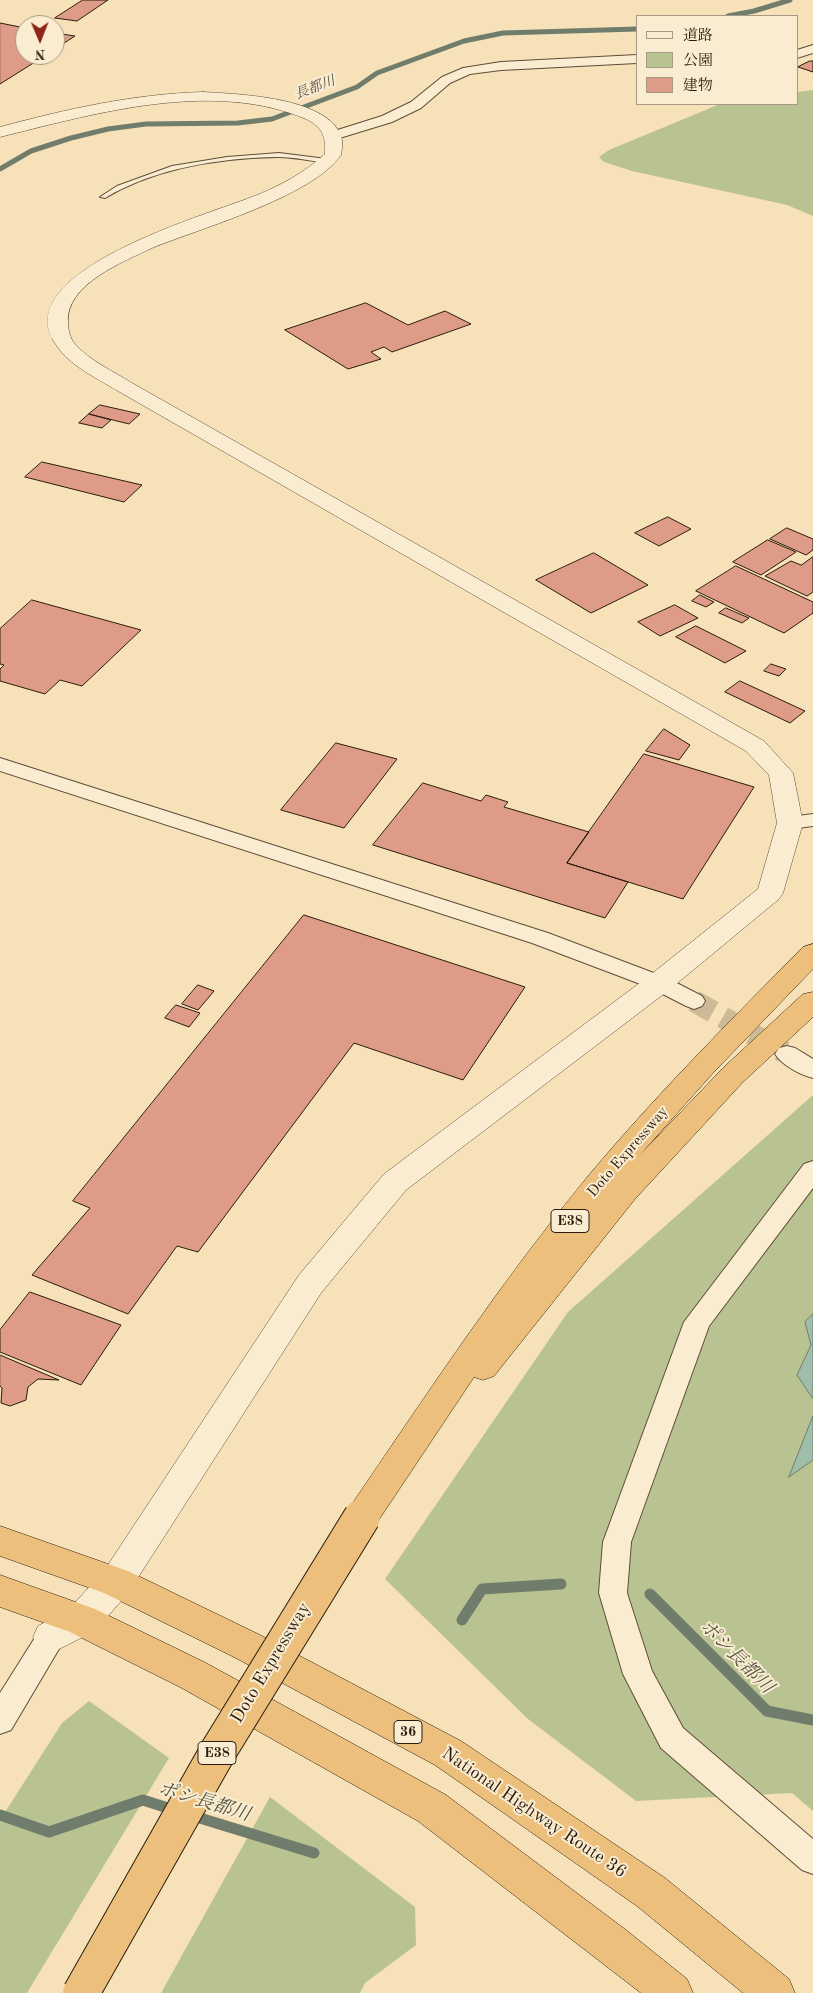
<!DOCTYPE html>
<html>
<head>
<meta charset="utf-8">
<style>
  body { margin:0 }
  #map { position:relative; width:813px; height:1993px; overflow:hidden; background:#f7e1b8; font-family:"Old Standard TT","Noto Serif JP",serif }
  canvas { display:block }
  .legend { position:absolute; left:636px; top:15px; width:162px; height:90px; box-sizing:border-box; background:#faecd1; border:1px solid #a79983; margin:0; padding:6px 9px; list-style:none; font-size:15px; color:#2b1c0e }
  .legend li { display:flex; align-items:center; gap:10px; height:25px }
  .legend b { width:25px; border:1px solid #a79983 }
  .north { position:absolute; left:15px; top:15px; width:50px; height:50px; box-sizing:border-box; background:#faecd1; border:1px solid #a79983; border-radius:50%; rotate:179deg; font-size:14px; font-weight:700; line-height:20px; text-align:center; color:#2b1c0e }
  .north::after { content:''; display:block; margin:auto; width:18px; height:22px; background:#8f2418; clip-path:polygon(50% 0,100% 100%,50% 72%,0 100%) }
</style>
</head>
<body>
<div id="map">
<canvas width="813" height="1993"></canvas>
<ul class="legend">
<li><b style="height:6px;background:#faecd1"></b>道路</li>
<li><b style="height:14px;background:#b9c391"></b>公園</li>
<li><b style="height:14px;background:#de9b87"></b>建物</li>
</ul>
<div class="north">N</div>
</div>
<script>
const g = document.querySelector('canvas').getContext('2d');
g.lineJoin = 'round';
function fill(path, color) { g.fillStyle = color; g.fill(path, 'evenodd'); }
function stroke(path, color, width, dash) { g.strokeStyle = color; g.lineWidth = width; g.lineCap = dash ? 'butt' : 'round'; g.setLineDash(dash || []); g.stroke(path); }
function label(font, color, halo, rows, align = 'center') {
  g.font = font + ' "Old Standard TT","Noto Serif JP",serif'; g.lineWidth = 4; g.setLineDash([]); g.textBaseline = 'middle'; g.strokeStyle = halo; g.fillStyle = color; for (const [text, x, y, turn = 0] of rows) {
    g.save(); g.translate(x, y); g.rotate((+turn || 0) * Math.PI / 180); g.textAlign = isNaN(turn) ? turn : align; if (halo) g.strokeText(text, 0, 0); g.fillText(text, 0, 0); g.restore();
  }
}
const green = new Path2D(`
  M813,90V216L787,205L632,171L604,162L599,157L609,150L720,104H797V92Z
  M813,1095V1811L792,1793L636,1801L528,1719L385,1579L568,1312Z
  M89,1701L169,1758L27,1993H0V1820L62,1723Z
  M270,1797L415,1907L416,1945L365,1983L360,1993H161Z`);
const water = new Path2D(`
  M813,1314V1399L797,1375L811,1345L805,1322Z
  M813,1416V1460L789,1477Z`);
const streamFar1 = new Path2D(`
  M728,16L754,11L790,0
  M0,169L31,151L71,138L108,129L146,124L238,123L272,119L357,87L377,73L464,41L503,33L637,29`);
const stream = new Path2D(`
  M650,1594L767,1711L813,1720
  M462,1620L482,1589L561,1584
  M0,1815L49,1832L143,1800L177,1811
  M190,1815L314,1853`);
const building = new Path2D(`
  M83,0H108L77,21L55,18Z
  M0,23L25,28V55H46L0,84Z
  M55,33L75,36L55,49Z
  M810,61H813V72L798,67Z
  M366,303L408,325L445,311L471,324L392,352L384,347L371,352L381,359L348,369L285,330Z
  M100,405L140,414L129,424L89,414Z
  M89,414L111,420L102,428L79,423Z
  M42,462L142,485L124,502L25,477Z
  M668,517L691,529L659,546L635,533Z
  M787,528L813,539V550L806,555L770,539Z
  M768,540L796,552L761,575L733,562Z
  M594,553L648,585L591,613L536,580Z
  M813,557V592L807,596L765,576L791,561L801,565Z
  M736,566L813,602V613L784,633L696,591Z
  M700,595L714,602L706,607L692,601Z
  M32,600L141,630L82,686L60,680L45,694L0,681V669L4,665L0,664V629Z
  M675,605L698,618L660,636L638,622Z
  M726,608L749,618L742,623L719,613Z
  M696,626L746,651L725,663L676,637Z
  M771,664L786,669L779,676L764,671Z
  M740,681L805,711L790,723L725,692Z
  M664,729L690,745L679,760L646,751Z
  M336,743L397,759L344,828L281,810Z
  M644,754L754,787L683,899L567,863Z
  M423,783L481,801L486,795L508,802L504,807L589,832L567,863L628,882L605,918L373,845Z
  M304,915L525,987L463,1080L354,1043L198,1252L177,1246L128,1314L32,1275L90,1208L73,1201Z
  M198,985L214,991L198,1010L182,1004Z
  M176,1005L200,1013L189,1027L165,1018Z
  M30,1292L121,1325L81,1385L0,1352V1330Z
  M0,1355L59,1380L38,1379L28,1387L26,1400L10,1406L1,1403L2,1388L0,1386Z`);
const minorTunnel = new Path2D(`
  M694,1001L784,1052`);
const service = new Path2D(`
  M279,153L327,159L330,161L327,163C311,161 294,157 278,157C220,158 155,168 105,198L100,197L117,186L172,166L227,157Z`);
const minor = new Path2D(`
  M813,45V53L797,58V50Z
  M637,55V63L501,70L470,74L450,83L421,108L392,122L333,140L326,136L328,133L382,116L411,102L442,77L463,68L501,62Z
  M0,758L548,933L667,978L702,996L705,1001L702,1006L694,1009L686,1006L651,988L532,943L0,771Z
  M813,814V826L790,829L783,828L780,823L783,818Z
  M787,1046L795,1048L813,1059V1078C800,1075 782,1065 775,1054L779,1048Z
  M813,1161V1188L709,1326L631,1542L627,1593L652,1671L683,1728L813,1839V1874L802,1870L661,1748L623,1674L599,1593L603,1542L684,1322L804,1164Z
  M51,1624L61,1628L66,1637L11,1730L0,1734V1693L41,1628Z`);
const tertiary = new Path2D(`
  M203,92C238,94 327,97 341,136C343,142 342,149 341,155C312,197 201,228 152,248C123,262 66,284 68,322C68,330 70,338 75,344C90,361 113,371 132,383L764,741L793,773L803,823L783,893L779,899L669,990L406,1190L321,1293L128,1593L95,1631L51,1653L38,1648L33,1637L38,1626L69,1609L104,1571L299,1275L384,1174L649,976L758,889L777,823L769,775L746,751L118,391C95,377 67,365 53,340C13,268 214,213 257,195C282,185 305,172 325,154C327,126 313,121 290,113C199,83 89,115 0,137V127C67,109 134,94 203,92Z`);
const trunk = new Path2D(`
  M0,1526L128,1571L260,1635L461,1741L665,1878L789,1979L795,1993H743L637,1906L435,1765L234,1657L104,1593L0,1556Z
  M0,1575L95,1609L206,1663L446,1795L626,1930L687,1979L693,1993H641L418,1821L180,1687L70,1632L0,1607Z`);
const motorway = new Path2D(`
  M813,944V969L713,1073L638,1157L723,1068L803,994L813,992V1017L743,1082L635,1199L494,1376L483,1380L474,1377L374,1527L362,1532L350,1527L345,1517L350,1507C427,1394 502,1280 589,1175C656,1095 730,1021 803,947Z`);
const motorwayBridge = new Path2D(`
  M81,1993L217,1753L362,1517`);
const farWaternames = [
  ["長都川",315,88,-21]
];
const shields = [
  [570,1221,38],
  [408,1732,28],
  [217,1753,38]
];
const shieldNames = [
  ["E38",570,1221],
  ["36",408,1732],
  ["E38",217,1753]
];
const streetNames = [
  ["Doto Expressway",628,1152,-49]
];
const nearStreetnames = [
  ["Doto Expressway",271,1663,-59],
  ["National Highway Route 36",534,1813,34]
];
const nearWaternames = [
  ["ポシ長都川",736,1657,45],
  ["ポシ長都川",204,1802,17]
];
fill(green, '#b9c391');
fill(water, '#9ebeaa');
stroke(water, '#707d6c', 1);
stroke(streamFar1, '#707d6c', 5);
stroke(stream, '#707d6c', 11);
fill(building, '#de9b87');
stroke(building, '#2b1c0e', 1);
stroke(minorTunnel, '#ceba96', 22, [22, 11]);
stroke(service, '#5e4d38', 2);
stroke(minor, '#5e4d38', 2);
stroke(tertiary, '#5e4d38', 1);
stroke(trunk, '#2b1c0e', 1);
stroke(motorway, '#2b1c0e', 1);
fill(service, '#faecd1');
fill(minor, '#faecd1');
fill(tertiary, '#faecd1');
fill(trunk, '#ecc07c');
fill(motorway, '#ecc07c');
stroke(motorwayBridge, '#2b1c0e', 38, []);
stroke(motorwayBridge, '#ecc07c', 36);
label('italic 14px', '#535545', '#faecd1', farWaternames);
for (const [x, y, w] of shields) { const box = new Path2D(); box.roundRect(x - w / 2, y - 11.5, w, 23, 4); g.fillStyle = '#faecd1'; g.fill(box); stroke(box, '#2b1c0e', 1); }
label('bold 14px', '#2b1c0e', null, shieldNames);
label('15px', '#2b1c0e', '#faecd1', streetNames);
label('18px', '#2b1c0e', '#faecd1', nearStreetnames);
label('italic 19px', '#535545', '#faecd1', nearWaternames);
</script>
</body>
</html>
